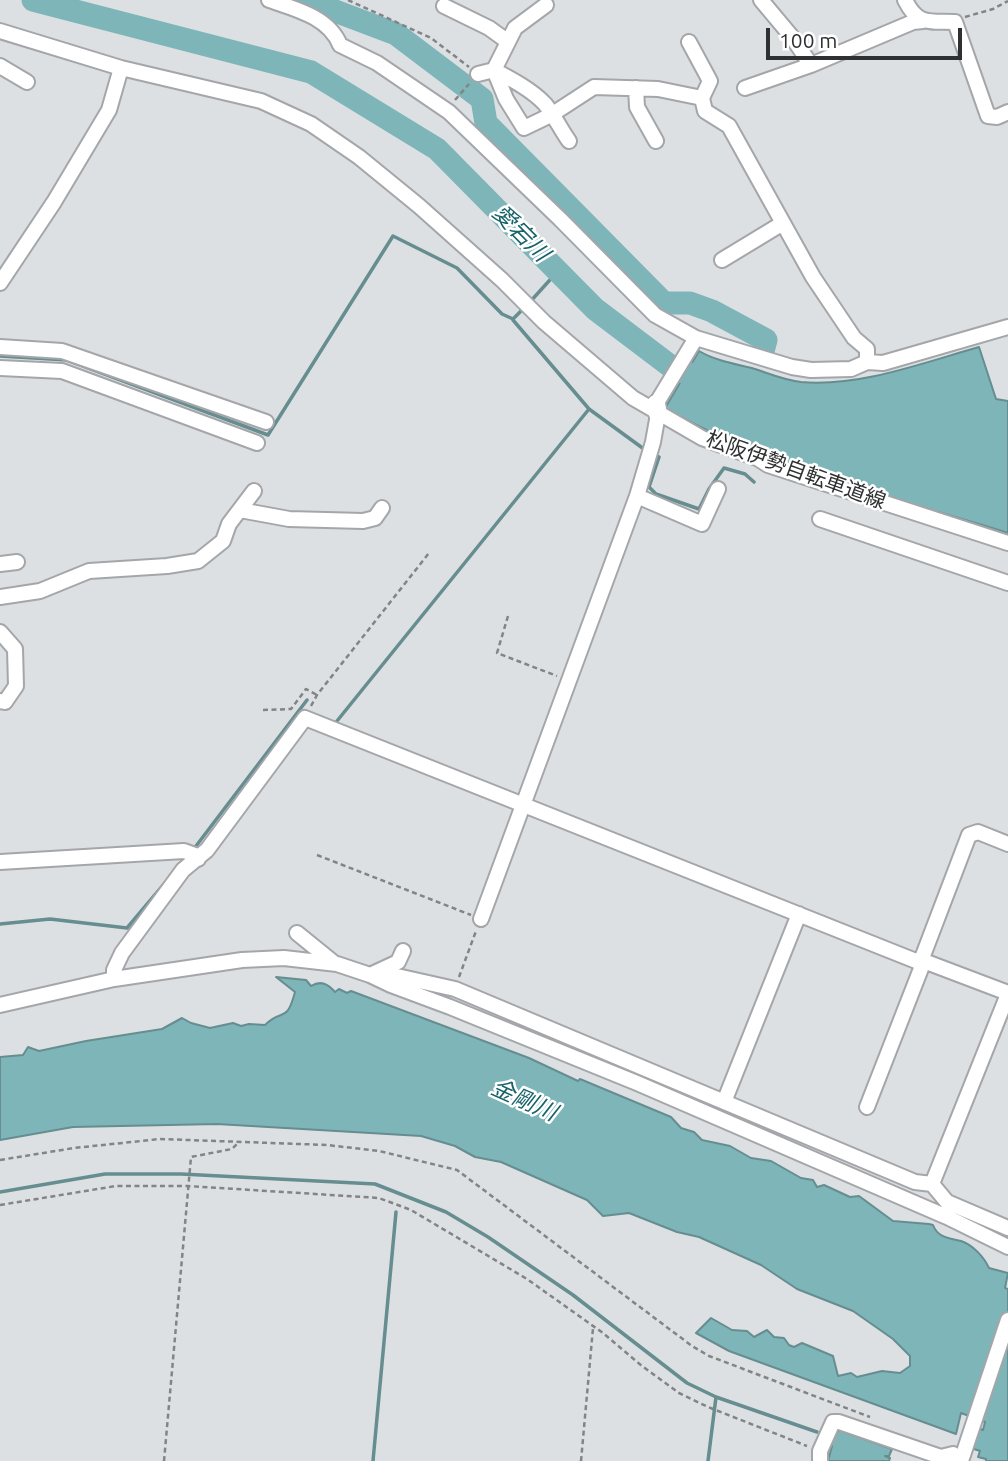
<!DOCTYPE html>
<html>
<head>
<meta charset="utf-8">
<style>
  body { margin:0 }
  #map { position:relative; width:1008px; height:1461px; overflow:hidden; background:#dde0e2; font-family:Ubuntu,sans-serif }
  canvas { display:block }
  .scale { position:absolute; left:766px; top:28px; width:196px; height:32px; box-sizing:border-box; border:4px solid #2f3031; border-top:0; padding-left:9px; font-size:21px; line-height:24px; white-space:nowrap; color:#2f3031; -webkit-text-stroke:5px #fff; paint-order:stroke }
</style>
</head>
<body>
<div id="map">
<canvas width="1008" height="1461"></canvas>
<div class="scale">100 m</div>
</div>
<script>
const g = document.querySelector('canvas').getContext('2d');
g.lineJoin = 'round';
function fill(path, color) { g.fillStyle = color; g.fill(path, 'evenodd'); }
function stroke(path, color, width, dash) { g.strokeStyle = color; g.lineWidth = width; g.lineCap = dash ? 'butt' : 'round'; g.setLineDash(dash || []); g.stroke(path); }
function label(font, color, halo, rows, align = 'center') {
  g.font = font + ' Ubuntu,"Noto Sans JP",sans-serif'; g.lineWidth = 5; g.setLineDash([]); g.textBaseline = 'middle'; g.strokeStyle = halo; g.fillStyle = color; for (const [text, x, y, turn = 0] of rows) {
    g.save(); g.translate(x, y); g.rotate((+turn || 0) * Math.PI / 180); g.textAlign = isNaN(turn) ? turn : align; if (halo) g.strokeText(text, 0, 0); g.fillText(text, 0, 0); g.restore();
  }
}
const water = new Path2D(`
  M979,347L996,399L1008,401V533C892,497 771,469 665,408L699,351C716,361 736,364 755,369C770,374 784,380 801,382C860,387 922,363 979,347Z
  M276,977L306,980L311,986C321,980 328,984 335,992L339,989L347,993L351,991L529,1058L578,1081L580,1079L671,1117L681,1128L694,1132L702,1140L730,1146L751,1158L771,1161L801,1178L813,1180L817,1187L824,1185L850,1197L859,1196L893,1221L929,1224L933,1225C938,1238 949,1238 961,1241C973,1245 984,1257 989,1268L1008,1273L1005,1288L1008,1289V1461H986V1459L978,1457L980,1451L971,1448L978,1428L983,1430L985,1422L961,1413L956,1434L729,1351L696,1333L711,1318L732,1330L747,1331L754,1337L767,1330L774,1337L784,1338L789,1345L794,1347L802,1343L833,1356L838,1376L851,1373L857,1377L882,1371L900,1373L910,1366V1356L893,1339L853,1311L797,1289L761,1265L699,1237L677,1232L629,1213L603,1216L587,1200L501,1162L475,1157L455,1146L421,1136L217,1124L73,1127L0,1140V1057L23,1055L28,1047L39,1051L86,1041L162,1029L182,1018L191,1023L210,1028L233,1023L241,1026L249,1024L265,1025C283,1007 286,1025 295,992Z
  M839,1430L892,1449L889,1456H885L890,1458L889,1461H828L832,1446L827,1444Z`);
const stream = new Path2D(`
  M529,303L558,271
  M513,320L589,409
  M0,356L67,360L268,435L393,236L457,268L502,314L513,319L524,308
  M655,455L659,457L649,487L656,494L699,509L709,489L724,468L745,474L754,482
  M337,721L589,409L648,452
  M193,850L307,700
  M0,924L50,919L127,928L165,883
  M0,1192L105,1174H181L375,1184L446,1212L488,1237L573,1295L687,1383L716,1397L817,1432
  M373,1461L396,1212
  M708,1461L716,1397`);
const river = new Path2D(`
  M33,0L311,72L437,149L595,309L669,365L699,379
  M306,0L396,34L482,99L486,123L664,303H690L712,311L766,340L763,351`);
const path = new Path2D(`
  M348,0L431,38L469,67
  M965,17L993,9L1008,1
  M455,100L469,84
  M508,616L497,653L557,676
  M311,706L317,695L429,553
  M263,710L291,709L306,689L317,695
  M317,855L471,915
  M459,977L476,931
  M0,1160L74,1148L160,1139L327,1145L379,1151L457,1170L692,1346L709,1356L870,1417
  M0,1205L116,1186H188L379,1198L411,1210L527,1279L603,1333L642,1366L679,1393L708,1407L807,1446
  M164,1461L191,1157L232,1149L239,1142
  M581,1461L593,1328`);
const minor = new Path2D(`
  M269,0C295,9 329,17 340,45L377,63L449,112L560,219L655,315L696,338L792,367L811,370L851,369L867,362L883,363L1008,327
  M761,0L792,37L811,65
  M905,0C918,26 929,21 955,22L988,116L997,117L1008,112
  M444,6L489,28L507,41
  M0,31L121,68L261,101L311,124L359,157L419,206L502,280L544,322L633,398L702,438L757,458L768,465L1008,543
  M689,42L710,81L702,98
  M0,66L27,82
  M478,74L494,70L515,28L546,5
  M636,88L637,107L656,141
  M745,88L811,65L913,22L923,21
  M569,141C561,130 554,115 545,104C532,90 511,79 494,70L506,99L524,128L551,115L594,87L658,89L702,98L705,111L729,126L813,277L854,338L867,349V362
  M722,260L783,223
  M0,283L54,202L109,110L121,68
  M0,347L62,351L266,422
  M0,368L62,371L257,443
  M656,404L696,338
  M637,496L702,524L718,489
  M240,510L289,519L363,521L375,518L382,508
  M820,519L1008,583
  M0,564L17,562
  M0,597L40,591L89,571L167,566L198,561L223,541L229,524L254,491
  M0,632L15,649L16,686L5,702L0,701
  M0,862L184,851L195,855L198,859
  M481,919L637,496L653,442L658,414
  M297,933L334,963
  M403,951L398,962L370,975L388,974L455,989L915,1182L932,1184L947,1202L1008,1228
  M114,979V970L122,953L183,870L207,850L305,718L916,961L921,960L924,953L969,835L978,832L1008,844
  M0,1005L114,979L242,960L284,958L337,964L370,975L391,985L450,1007L637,1083L947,1217L1008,1247
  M724,1102L799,914
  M867,1107L922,966L921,960L1008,993
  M932,1184L1008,994
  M820,1461V1451L833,1422H839L941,1457L953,1454
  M961,1461L1008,1320`);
const major = new Path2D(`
  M656,404L658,414`);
const streetNames = [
  ["松阪伊勢自転車道線",796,470,20]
];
const waterNames = [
  ["愛宕川",521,233,45],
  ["金剛川",524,1100,24]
];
fill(water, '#7db5b9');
stroke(water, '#668d90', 2);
stroke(stream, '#668d90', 3.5);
stroke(river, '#7db5b9', 23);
stroke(minor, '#a4a6a9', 18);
stroke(major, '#a4a6a9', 21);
stroke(path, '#828485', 2.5, [5, 3.5]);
stroke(minor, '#fff', 14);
stroke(major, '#fff', 18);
label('21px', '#2f3031', '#fff', streetNames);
label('italic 23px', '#176369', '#fff', waterNames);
</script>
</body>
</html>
